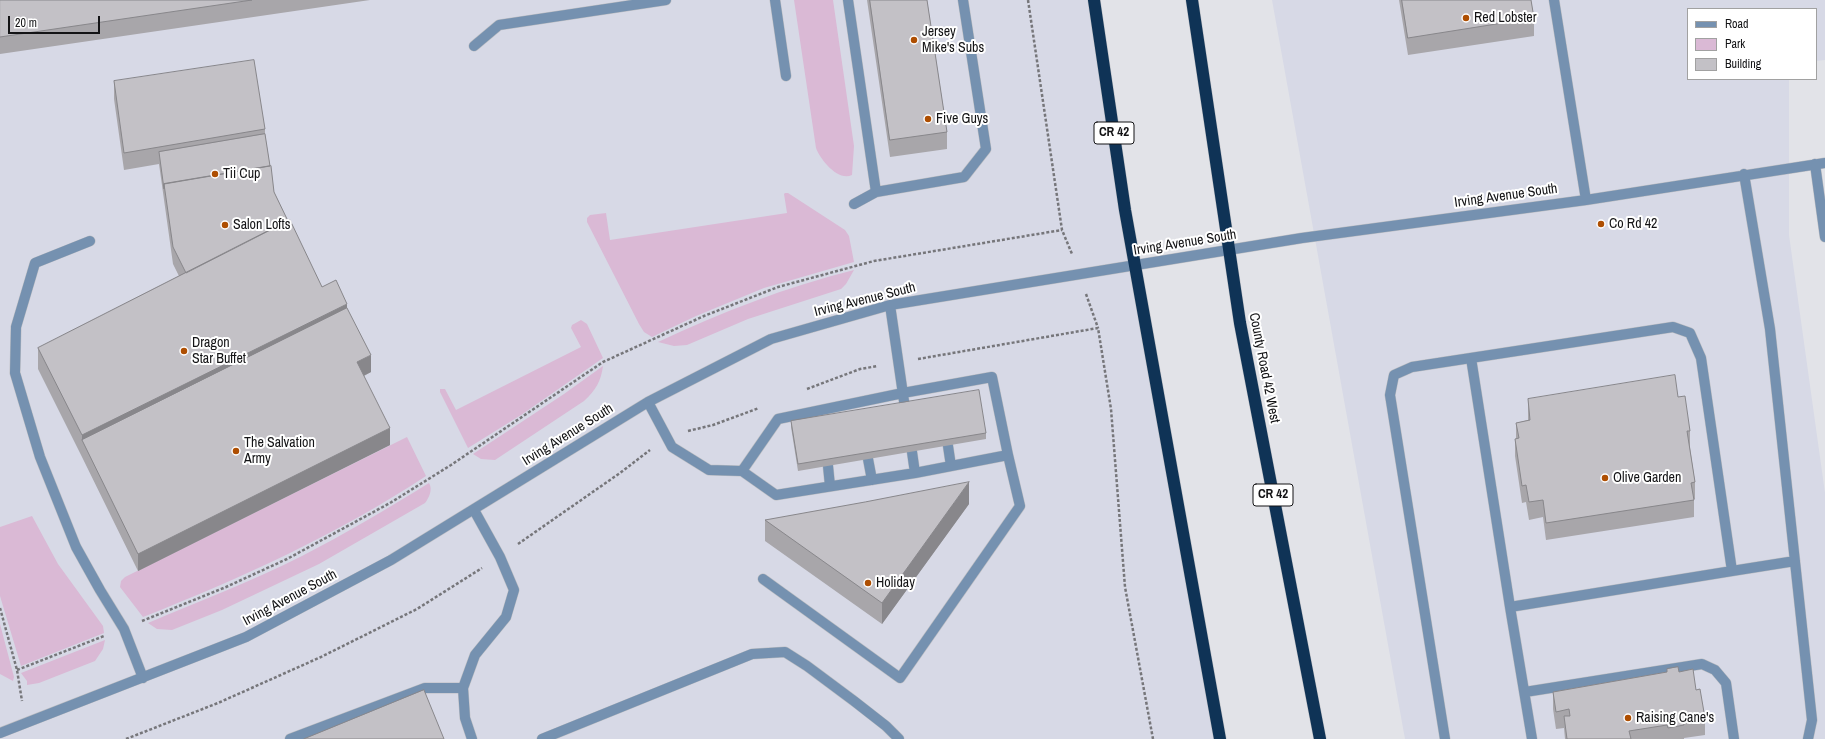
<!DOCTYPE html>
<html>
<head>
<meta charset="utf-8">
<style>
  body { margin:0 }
  #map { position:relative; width:1825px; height:739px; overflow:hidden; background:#e2e3e8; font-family:"Archivo Narrow",sans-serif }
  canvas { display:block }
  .legend { position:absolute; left:1687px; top:8px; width:130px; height:72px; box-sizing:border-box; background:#fff; border:1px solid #a1a1a1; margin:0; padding:5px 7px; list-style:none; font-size:12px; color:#131315 }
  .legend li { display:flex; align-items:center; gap:8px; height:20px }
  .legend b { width:20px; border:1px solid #a1a1a1 }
  .scale { position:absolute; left:8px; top:16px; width:92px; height:18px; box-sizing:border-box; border:2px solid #131315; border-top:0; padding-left:5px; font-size:12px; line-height:14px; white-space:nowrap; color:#131315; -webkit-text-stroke:3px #fff; paint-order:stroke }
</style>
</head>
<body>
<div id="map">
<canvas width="1825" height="739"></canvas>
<ul class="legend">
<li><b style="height:5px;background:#7591b0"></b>Road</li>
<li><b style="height:11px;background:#dab9d5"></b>Park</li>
<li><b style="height:11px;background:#c3c1c6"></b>Building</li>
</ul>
<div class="scale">20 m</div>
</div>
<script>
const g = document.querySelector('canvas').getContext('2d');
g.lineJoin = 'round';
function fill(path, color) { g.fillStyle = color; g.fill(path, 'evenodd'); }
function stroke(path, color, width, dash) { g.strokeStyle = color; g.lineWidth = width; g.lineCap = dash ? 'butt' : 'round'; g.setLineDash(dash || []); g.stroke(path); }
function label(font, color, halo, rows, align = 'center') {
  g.font = font + ' "Archivo Narrow",sans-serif'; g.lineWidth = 4; g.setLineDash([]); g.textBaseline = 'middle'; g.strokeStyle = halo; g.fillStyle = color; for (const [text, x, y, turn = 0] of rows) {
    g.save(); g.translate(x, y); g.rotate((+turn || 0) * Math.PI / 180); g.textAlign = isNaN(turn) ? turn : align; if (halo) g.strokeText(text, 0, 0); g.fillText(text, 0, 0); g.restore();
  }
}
const built = new Path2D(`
  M0,0H1094L1220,739H0Z
  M1272,0H1825V60L1816,61V9H1688V79H1789V235L1825,493V739H1405Z`);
const green = new Path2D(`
  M794,0H833L854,146L852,175C838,182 820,159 816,148Z
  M785,193H788L845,230L849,236L854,262L764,288L696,316L652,337L644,332L639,324L587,222V218L590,215L606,213L610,240L787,213L784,194Z
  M854,270L846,284L841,289L748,319L687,345L674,346L658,342C722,312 786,287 854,270Z
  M581,320L587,324L603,358L521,415L468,448L440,392V389H445L456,410L581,347L571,328L572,325Z
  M603,366C601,381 596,390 584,401L495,460L481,459L473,454L564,394Z
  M407,437L426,476C338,534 242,578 143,617L120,587L121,581L125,577Z
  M429,483C433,489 429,498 425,503L319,564L222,610L172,630L157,629L148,623C200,601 252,581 302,556C345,534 387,509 429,483Z
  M32,516L58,564L103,626L104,633L21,666L0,596V527Z
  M0,624L14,677L13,681L0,674Z
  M105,640L103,649L95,661L39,683L27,685V681L21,673Z`);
const path = new Path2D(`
  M1028,0L1062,230L1072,254
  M1086,294L1098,328
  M918,359L1098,328L1111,409L1125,587L1153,739
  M807,389L860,369L878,366
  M688,431L713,425L759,408
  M518,544L620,473L650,450
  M0,608L17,670L22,701
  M142,621L226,587L287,559L390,503L451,465L603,362L704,316L778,287L874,261L1062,230
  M17,670L104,636
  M126,739L218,703L321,657L417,609L482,568`);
const minor = new Path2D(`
  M775,0L786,76
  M848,0L876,192
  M1554,0L1586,200
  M474,46L499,25L666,0
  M1815,164L1825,237
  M1744,174L1770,329L1812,720L1808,739
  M854,204L876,192L964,177L986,149L963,0
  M90,241L35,263L16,327L15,373L40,457L76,547L100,590L124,629L143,678
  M890,305L905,408
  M1471,358L1510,607
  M648,402L672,447L709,470L742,471L776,495L915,473L912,452
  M948,446L951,466
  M868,459L872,480
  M828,466L830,486
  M742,471L778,419L903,393L992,377L1008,455
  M763,579L900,678L1020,506L1008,455L915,473
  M1525,692L1702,664L1715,670L1726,683L1734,739
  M0,733L246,637L391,560L648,402L771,339L890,305L1302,238L1586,200L1825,163
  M290,739L425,688H463
  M472,739L465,718L463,688L475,655L506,617L514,590L500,557L474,510
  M542,739L752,654L785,652L807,666L854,701L886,726L899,739
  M1445,739L1390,395L1394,375L1412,367L1673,327L1690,333L1701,358L1732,571L1795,561
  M1532,739L1510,607L1732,571`);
const highway = new Path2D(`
  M1094,0L1125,210L1220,739
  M1192,0L1240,323L1320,739`);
const wall = new Path2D(`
  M0,0H370L0,54Z
  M867,0H927L947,132V149L890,157Z
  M1399,0H1531L1534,18V36L1408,55Z
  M114,81L265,129V134L274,192L288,221L322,287L347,308L371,372L364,376L390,445L138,571L82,457L38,369V348L179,276L173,264L159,164L124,170L114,99Z
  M1678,397L1690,431V448L1695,482V499H1694V517L1546,540L1543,517L1529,520L1526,502L1522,503L1515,456V439H1516V423L1528,420V399Z
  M791,421L986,433V439L798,471L791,427Z
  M969,504L882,624L765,541V520Z
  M1667,669L1679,672L1696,690L1705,718V735L1684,738V739H1565L1564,728L1556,729L1553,709V692L1667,672Z`);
const shadedWall = new Path2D(`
  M347,304V325L82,440V435Z
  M371,355V372L357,379V362Z
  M390,428V445L138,571V554Z
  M969,482V504L882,624V603Z`);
const building = new Path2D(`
  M0,0H252L0,37Z
  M870,0H927L947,132L890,140Z
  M1402,0H1531L1534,18L1408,38Z
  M254,60L265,129L124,153L114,81Z
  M265,134L270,166L164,184V189L159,152Z
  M271,166L274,192L288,221L186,273L173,247L164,184Z
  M290,220L322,287L336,280L347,304L82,435L38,348Z
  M347,308L371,355L357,362L390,428L138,554L82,440Z
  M1675,375L1678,397L1685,396L1690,431H1687L1695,482L1691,483L1694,500L1546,523L1543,500L1529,502L1526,485L1522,486L1515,439L1519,438L1516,423L1530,420L1528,399Z
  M979,390L986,433L798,464L791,421Z
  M969,482L882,603L765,520L865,502Z
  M1678,667L1679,672L1693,669L1696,690L1700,689L1705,718L1683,721L1684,725L1668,728L1667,725L1629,731L1631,739H1567L1564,716H1570L1569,709L1556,712L1553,692L1667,672V669Z
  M424,690L444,739H304Z`);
const markers = [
  [1466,18,4,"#ae4e01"],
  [914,40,4,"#ae4e01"],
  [928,119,4,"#ae4e01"],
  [215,174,4,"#ae4e01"],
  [1601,224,4,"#ae4e01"],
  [225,225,4,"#ae4e01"],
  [184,351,4,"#ae4e01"],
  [236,451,4,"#ae4e01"],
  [1605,478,4,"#ae4e01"],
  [868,583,4,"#ae4e01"],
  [1628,718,4,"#ae4e01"]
];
const shields = [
  [1114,133,40],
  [1273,495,40]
];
const shieldNames = [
  ["CR 42",1114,133],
  ["CR 42",1273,495]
];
const poiNames = [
  ["Red Lobster",1474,18],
  ["Jersey",922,32],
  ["Mike's Subs",922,48],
  ["Five Guys",936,119],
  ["Tii Cup",223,174],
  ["Co Rd 42",1609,224],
  ["Salon Lofts",233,225],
  ["Dragon",192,343],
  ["Star Buffet",192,359],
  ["The Salvation",244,443],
  ["Army",244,459],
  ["Olive Garden",1613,478],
  ["Holiday",876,583],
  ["Raising Cane's",1636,718]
];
const streetNames = [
  ["Irving Avenue South",1506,196,-8],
  ["Irving Avenue South",1185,243,-9],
  ["Irving Avenue South",865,300,-14],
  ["County Road 42 West",1264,368,79],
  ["Irving Avenue South",568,435,-32],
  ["Irving Avenue South",290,598,-28]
];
fill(built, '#d7d9e6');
fill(green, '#dab9d5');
stroke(minor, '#bdbec2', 11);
stroke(highway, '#bdbec2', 13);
stroke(path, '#76767a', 2.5, [3, 2]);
stroke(minor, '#7591b0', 10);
stroke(highway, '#0f3356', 12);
fill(wall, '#a8a6aa');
fill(shadedWall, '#88878b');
fill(building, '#c3c1c6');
stroke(building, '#88878b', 1);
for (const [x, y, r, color] of markers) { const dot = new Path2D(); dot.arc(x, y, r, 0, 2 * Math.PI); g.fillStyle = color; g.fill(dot); stroke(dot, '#fff', 1.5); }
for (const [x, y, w] of shields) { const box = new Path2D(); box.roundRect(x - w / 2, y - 11, w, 22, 3); g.fillStyle = '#fff'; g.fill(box); stroke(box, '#131315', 1); }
label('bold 13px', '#131315', null, shieldNames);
label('14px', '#131315', '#fff', poiNames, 'left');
label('14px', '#131315', '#fff', streetNames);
</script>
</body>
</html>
